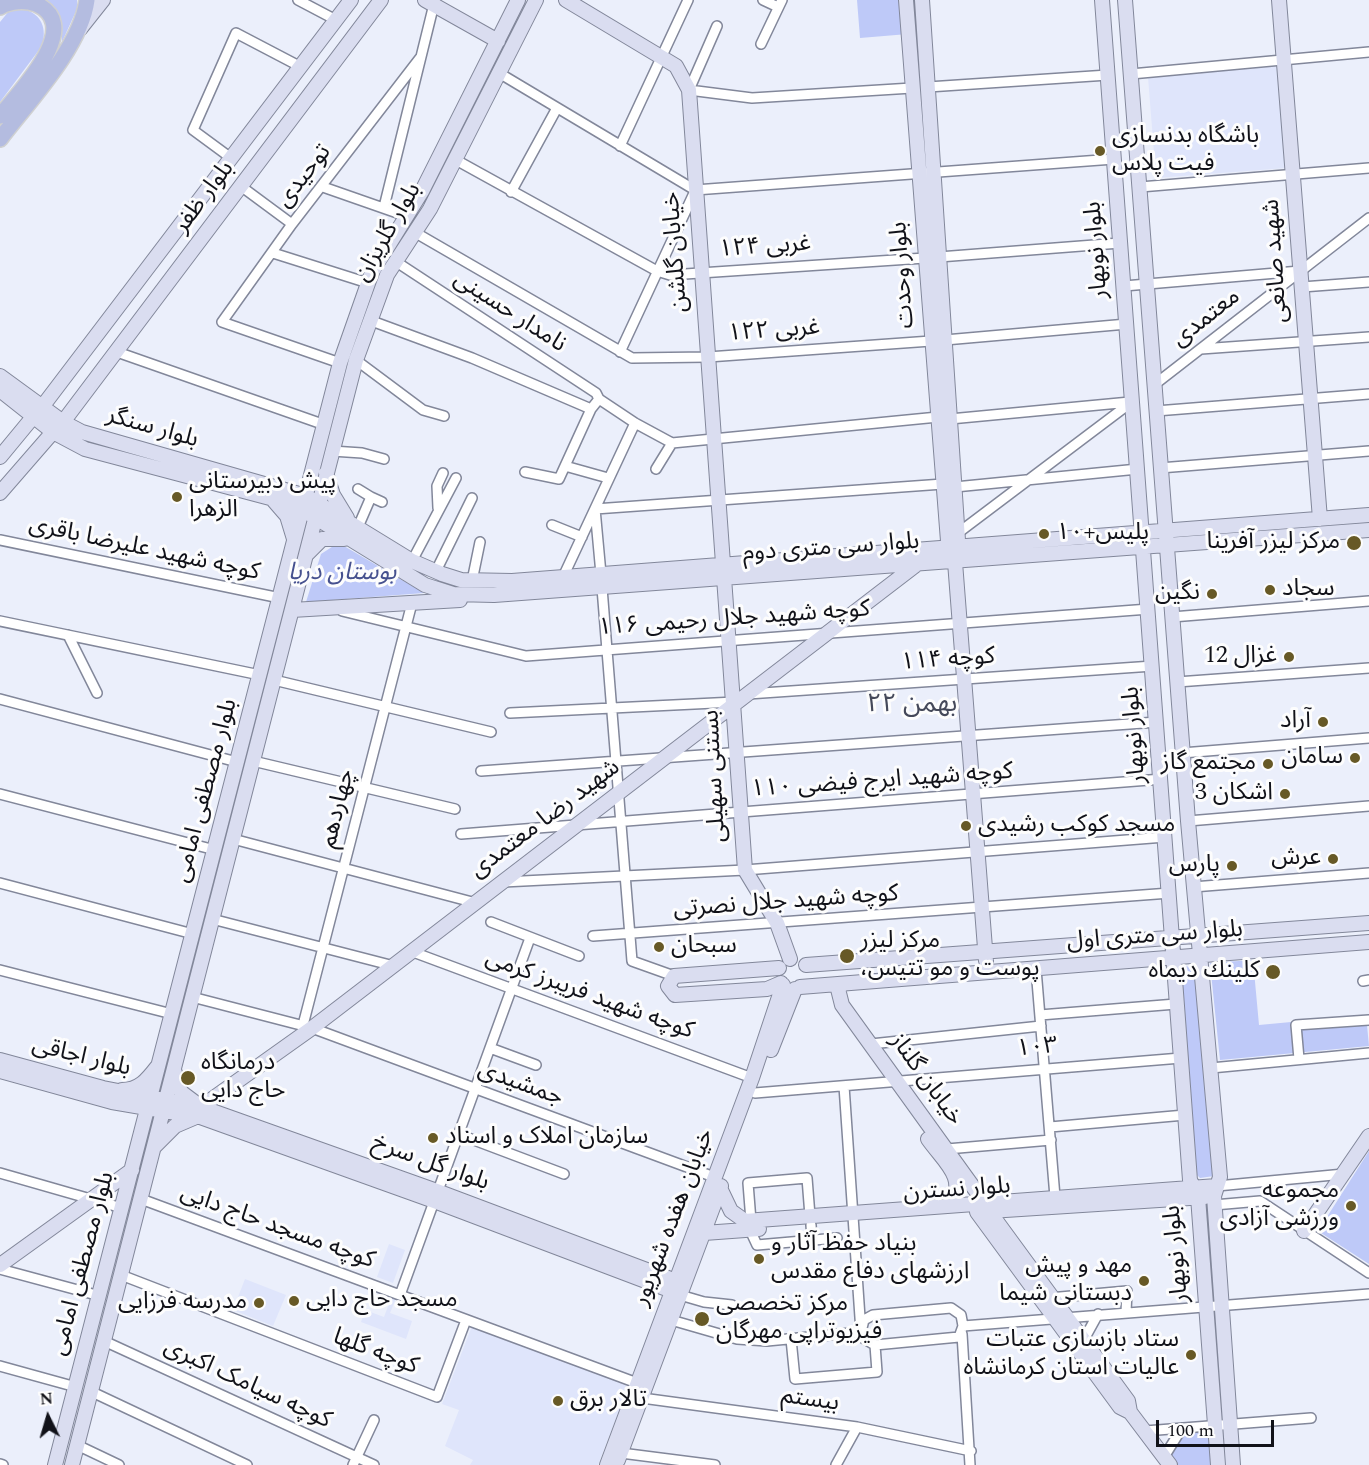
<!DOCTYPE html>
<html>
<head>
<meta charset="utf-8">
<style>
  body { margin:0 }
  #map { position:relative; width:1369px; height:1465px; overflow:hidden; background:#ebeffb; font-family:Spectral,serif }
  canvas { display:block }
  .north { position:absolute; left:18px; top:1387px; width:60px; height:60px; -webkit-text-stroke:4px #fdfdfd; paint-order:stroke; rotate:355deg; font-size:16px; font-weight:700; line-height:24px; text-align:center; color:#111219 }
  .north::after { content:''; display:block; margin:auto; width:21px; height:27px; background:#111219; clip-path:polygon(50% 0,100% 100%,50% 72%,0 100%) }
  .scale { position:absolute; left:1156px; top:1420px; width:118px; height:27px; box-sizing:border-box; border:3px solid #111219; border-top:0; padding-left:8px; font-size:18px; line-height:21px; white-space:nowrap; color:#111219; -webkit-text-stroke:4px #fdfdfd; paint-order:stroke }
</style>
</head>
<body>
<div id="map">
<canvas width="1369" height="1465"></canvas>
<div class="north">N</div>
<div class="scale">100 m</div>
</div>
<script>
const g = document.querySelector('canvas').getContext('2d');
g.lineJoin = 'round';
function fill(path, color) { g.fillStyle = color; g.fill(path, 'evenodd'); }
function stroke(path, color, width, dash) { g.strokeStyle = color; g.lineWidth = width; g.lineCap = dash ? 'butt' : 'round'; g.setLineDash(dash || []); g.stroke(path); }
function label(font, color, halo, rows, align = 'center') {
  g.font = font + ' Spectral,"Noto Sans Arabic",serif'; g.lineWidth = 6; g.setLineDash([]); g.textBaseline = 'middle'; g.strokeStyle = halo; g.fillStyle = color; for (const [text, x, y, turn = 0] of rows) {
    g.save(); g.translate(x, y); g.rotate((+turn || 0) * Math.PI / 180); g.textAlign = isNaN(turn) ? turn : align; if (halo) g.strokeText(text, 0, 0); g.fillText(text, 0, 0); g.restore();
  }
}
const built = new Path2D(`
  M1278,66L1286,168L1156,178L1148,77Z
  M389,1244L405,1250L393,1283L377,1277Z
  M245,1279L286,1295L273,1326L233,1310Z
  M392,1296L396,1298L390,1313L412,1321L406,1339L361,1322L365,1310L384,1317Z
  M472,1326L623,1382L628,1388L598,1465H470L473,1460L445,1446L459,1410L442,1404Z`);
const green = new Path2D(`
  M44,0H77V9L62,42L61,26Z
  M857,0H906L908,34L860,38Z
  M24,9C42,15 47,28 42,46L0,102V22L9,11Z
  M335,545L344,546L424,593L306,602L321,554Z
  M1253,960L1259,1025L1366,1015L1369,1046L1220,1060L1210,963Z
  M1186,966L1195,969L1214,1176L1200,1178L1196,1174L1179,970Z
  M1369,1151V1264L1318,1231Z
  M1211,1431L1214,1465H1178L1171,1455L1185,1434Z`);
const street = new Path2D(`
  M298,0L336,20
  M763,0L778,7
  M717,26L689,90L752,98L912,88
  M761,44L782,0
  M499,73L695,190
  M1131,74L1369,52
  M928,87L1108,75
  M620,146L688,0
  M231,158L193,130L236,33L301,67
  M456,160L657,271L670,275L925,258
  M242,187L292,224
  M323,187L406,216
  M1140,187L1369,168
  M695,190L1114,159
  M511,192L557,108
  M384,207L435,0
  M416,233L632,358L708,357L931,341
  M273,253L368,283
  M939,257L1120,243
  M395,261L596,393L599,399
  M1124,286L1300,271
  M1302,287L1369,282
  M369,320L472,358L591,409
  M945,340L1127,324
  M1201,349L1369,337
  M117,352L325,425
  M620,352L695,191
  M356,360L423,410L444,416
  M340,363L222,322L292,224L420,58
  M1154,385L1369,218
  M1156,411L1369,394
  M950,419L1130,402
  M332,451L362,453L384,459
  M565,466L608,478
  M1160,468L1369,451
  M656,469L672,443
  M525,472L559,479L591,409L599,399L635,423L672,443L938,417
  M955,487L1138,469
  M358,489L371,497
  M438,508L437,486L443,473
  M552,525L582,537
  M358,527L371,497L382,502
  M958,533L1133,401
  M0,540L280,598
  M412,561L456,478
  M436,571L472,498
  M601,574L595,509L943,484
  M563,577L635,423
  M472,581L480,542
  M602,588L632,961L674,976
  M342,611L526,656L1149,609
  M1172,617L1369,601
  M0,621L260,675
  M68,635L97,693
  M274,680L491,732
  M1177,682L1369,668
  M748,694L1153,666
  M0,699L237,762
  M510,713L735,702
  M1182,753L1369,738
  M253,761L455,809
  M481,771L1157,722
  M0,794L215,850
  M1188,821L1369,806
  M461,834L1162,779
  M233,839L476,903
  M503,882L745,870L1165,837
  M0,883L193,934
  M1193,887L1369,873
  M212,919L394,966
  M491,922L579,956
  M593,936L1170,893
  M413,952L752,1078
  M1036,969L1055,1197
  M0,970L172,1014
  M1363,981L1369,980
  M192,997L312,1028L714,1177
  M1040,1015L1176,1004
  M303,1025L412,603
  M871,1044L1041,1026
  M490,1048L536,1065
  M1299,1059L1296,1025L1369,1020
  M1211,1068L1369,1053
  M844,1086L861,1332L863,1338L875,1345L959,1337L963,1326L961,1315L951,1308L873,1315L864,1320L861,1332
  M755,1093L1181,1058
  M1050,1127L1185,1115
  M458,1134L564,1174
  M947,1149L1051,1140
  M0,1173L122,1208
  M1217,1186L1344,1174
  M141,1199L637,1383
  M1214,1205L1260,1201L1369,1273
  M751,1221L748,1183L807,1178L810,1216
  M811,1225L812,1240
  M750,1230L757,1245L837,1238
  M0,1269L100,1296
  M121,1275L437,1397L466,1320
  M400,1295L530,938
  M680,1295L704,1302L732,1305
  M1049,1298L1127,1291L1126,1312
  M671,1320L737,1339L767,1341L861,1332
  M963,1326L1369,1294
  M962,1334L970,1465
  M791,1339L795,1379L877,1372L875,1345
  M104,1341L374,1465
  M1082,1343L1098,1314
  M0,1366L76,1387
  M90,1391L247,1465
  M642,1398L857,1427L971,1451
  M1145,1431L1311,1418
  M77,1445L119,1465
  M621,1453L715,1465
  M1164,1457L1182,1428
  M0,1464L3,1465
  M353,1465L374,1420
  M836,1465L857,1427`);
const secondary = new Path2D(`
  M425,0L498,41
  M566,0L676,66L689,90L745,870L777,923L790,959
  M906,0L949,554
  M922,0L959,555
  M1102,0L1190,1180L1198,1197L1218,1465
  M1125,0L1188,821L1220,1177L1214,1196L1233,1465
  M1279,0L1320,519
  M80,29L103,0
  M0,376L63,422L82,432L306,496L412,561L442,574L461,580L512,581L1369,515
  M0,390L53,432L85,449L270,498L303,510L425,585L453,594L494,595L1369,530
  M42,407L351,0
  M63,422L381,0
  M0,457L33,417
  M326,473L333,495L347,518
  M0,493L53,432
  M274,501L287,516L294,539
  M307,554L322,539H344
  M955,562L986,961
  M292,610L460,600
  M806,965L1369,923
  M779,968L674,976L668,986L675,995L767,989L781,983
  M843,984L838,989L842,1005L984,1202
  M800,987L1369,942
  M771,1050L795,989
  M0,1060L103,1088L201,1107L437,1191L676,1281
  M174,1070L181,1092L201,1107L312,1028L916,565
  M0,1071L112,1102L200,1117L434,1201L672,1291
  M122,1090C139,1090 147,1080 157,1067
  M928,1139C944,1162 968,1178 950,1205
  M154,1147L175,1126L196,1117
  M720,1188L731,1211L745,1221L1217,1186
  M989,1211L1128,1401L1130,1412L1170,1465
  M990,1211L1205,1197
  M977,1212L1120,1407L1130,1412
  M1304,1231L1369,1136
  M704,1233L759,1229
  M0,1265L132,1170
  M618,1460L721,1186
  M55,1465L340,363L372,272L422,191L518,0
  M72,1465L356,360L387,275L430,209L536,0
  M607,1465L752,1078L783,985`);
const primary = new Path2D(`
  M0,7C10,1 25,0 36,4C86,26 17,94 0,116
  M0,139C28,102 81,47 87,0`);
const markers = [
  [1100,151,6,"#675926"],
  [177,497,6,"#675926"],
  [1044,534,6,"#675926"],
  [1354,543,8,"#675926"],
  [1270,590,6,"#675926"],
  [1212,594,6,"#675926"],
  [1289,657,6,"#675926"],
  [1323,722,6,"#675926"],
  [1355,758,6,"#675926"],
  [1268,764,6,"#675926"],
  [1285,794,6,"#675926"],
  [966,826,6,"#675926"],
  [1333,859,6,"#675926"],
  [1232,866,6,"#675926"],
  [659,947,6,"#675926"],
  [847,956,8,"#675926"],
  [1273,972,8,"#675926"],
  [188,1078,8,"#675926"],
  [433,1138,6,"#675926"],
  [1351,1206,6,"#675926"],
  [759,1259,6,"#675926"],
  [1144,1281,6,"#675926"],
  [294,1301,6,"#675926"],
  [259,1303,6,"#675926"],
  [702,1319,8,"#675926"],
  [1191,1355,6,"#675926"],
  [558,1401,6,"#675926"]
];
const poiNames = [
  ["باشگاه بدنسازی",1112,137,"left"],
  ["فیت پلاس",1112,165,"left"],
  ["پیش دبیرستانی",189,483,"left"],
  ["الزهرا",189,511,"left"],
  ["پلیس+۱۰",1056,534,"left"],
  ["مرکز لیزر آفرینا",1340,543],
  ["سجاد",1282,590,"left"],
  ["نگین",1200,594],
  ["غزال 12",1277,657],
  ["آراد",1311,722],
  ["سامان",1343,758],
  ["مجتمع گاز",1256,764],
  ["اشکان 3",1273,794],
  ["مسجد کوکب رشیدی",978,826,"left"],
  ["عرش",1321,859],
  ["پارس",1220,866],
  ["مرکز لیزر",860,942,"left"],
  ["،پوست و مو تتیس",860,970,"left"],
  ["سبحان",671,947,"left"],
  ["كلينك ديماه",1260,972],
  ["درمانگاه",201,1064,"left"],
  ["حاج دایی",201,1092,"left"],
  ["سازمان املاک و اسناد",445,1138,"left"],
  ["مجموعه",1339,1192],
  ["ورزشی آزادی",1339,1220],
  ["بنیاد حفظ آثار و",771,1245,"left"],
  ["ارزشهای دفاع مقدس",771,1273,"left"],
  ["مهد و پیش",1132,1267],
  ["دبستانی شیما",1132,1295],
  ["مسجد حاج دایی",306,1301,"left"],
  ["مدرسه فرزایی",247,1303],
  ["مرکز تخصصی",716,1305,"left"],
  ["فیزیوتراپی مهرگان",716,1333,"left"],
  ["ستاد بازسازی عتبات",1179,1341],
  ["عالیات استان کرمانشاه",1179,1369],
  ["تالار برق",570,1401,"left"]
];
const streetNames = [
  ["توحیدی",305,177,-52],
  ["بلوار ظفر",205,198,-53],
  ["بلوار گلریزان",389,233,-60],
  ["۱۲۴ غربی",765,248,-4],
  ["بلوار نوبهار",1098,250,-94],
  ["خیابان گلشن",677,252,-94],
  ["شهید صانعی",1277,261,-94],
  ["بلوار وحدت",904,275,-94],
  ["نامدار حسینی",509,313,33],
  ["معتمدی",1207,319,-38],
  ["۱۲۲ غربی",774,332,-4],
  ["بلوار سنگر",152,429,16],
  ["بلوار سی متری دوم",831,549,-4],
  ["کوچه شهید علیرضا باقری",144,550,12],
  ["کوچه شهید جلال رحیمی ۱۱۶",734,620,-4],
  ["کوچه ۱۱۴",948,661,-4],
  ["بلوار نوبهار",1136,735,-94],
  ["بستنی سهیلی",716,776,-93],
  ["کوچه شهید ایرج فیضی ۱۱۰",882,782,-4],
  ["بلوار مصطفی امامی",207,791,-75],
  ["چهاردهم",339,809,-76],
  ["شهید رضا معتمدی",546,820,-37],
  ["کوچه شهید جلال نصرتی",786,903,-4],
  ["بلوار سی متری اول",1155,937,-4],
  ["کوچه شهید فریبرز کرمی",589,996,20],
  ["۱۰۳",1037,1049,-5],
  ["بلوار اجاقی",81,1058,14],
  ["خیابان گلناز",925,1080,54],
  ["جمشیدی",520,1085,20],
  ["بلوار گل سرخ",430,1164,20],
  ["بلوار نسترن",957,1191,-4],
  ["خیابان هفده شهریور",675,1218,-69],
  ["کوچه مسجد حاج دایی",277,1228,20],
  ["بلوار نوبهار",1178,1254,-95],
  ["بلوار مصطفی امامی",84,1264,-75],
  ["کوچه گلها",375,1353,21],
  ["کوچه سیامک اکبری",247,1385,25],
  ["بیستم",810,1401,8]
];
const parkNames = [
  ["بوستان دریا",342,574]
];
const neighbourhoodNames = [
  ["۲۲ بهمن",912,706]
];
fill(built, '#dfe5fb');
fill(green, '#bec9f8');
stroke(street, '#82879a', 12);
stroke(secondary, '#82879a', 16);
stroke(primary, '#cfd0d1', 18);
stroke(street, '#fff', 9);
stroke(secondary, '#daddf0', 14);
stroke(primary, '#b4bce0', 15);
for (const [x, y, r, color] of markers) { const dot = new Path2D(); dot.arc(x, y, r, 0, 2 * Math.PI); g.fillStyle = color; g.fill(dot); stroke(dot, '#fdfdfd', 2); }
label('24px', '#111219', '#fdfdfd', poiNames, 'right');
label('24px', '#111219', '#fdfdfd', streetNames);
label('italic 24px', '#46518f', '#fdfdfd', parkNames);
label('26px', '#45495a', '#fdfdfd', neighbourhoodNames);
</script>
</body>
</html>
